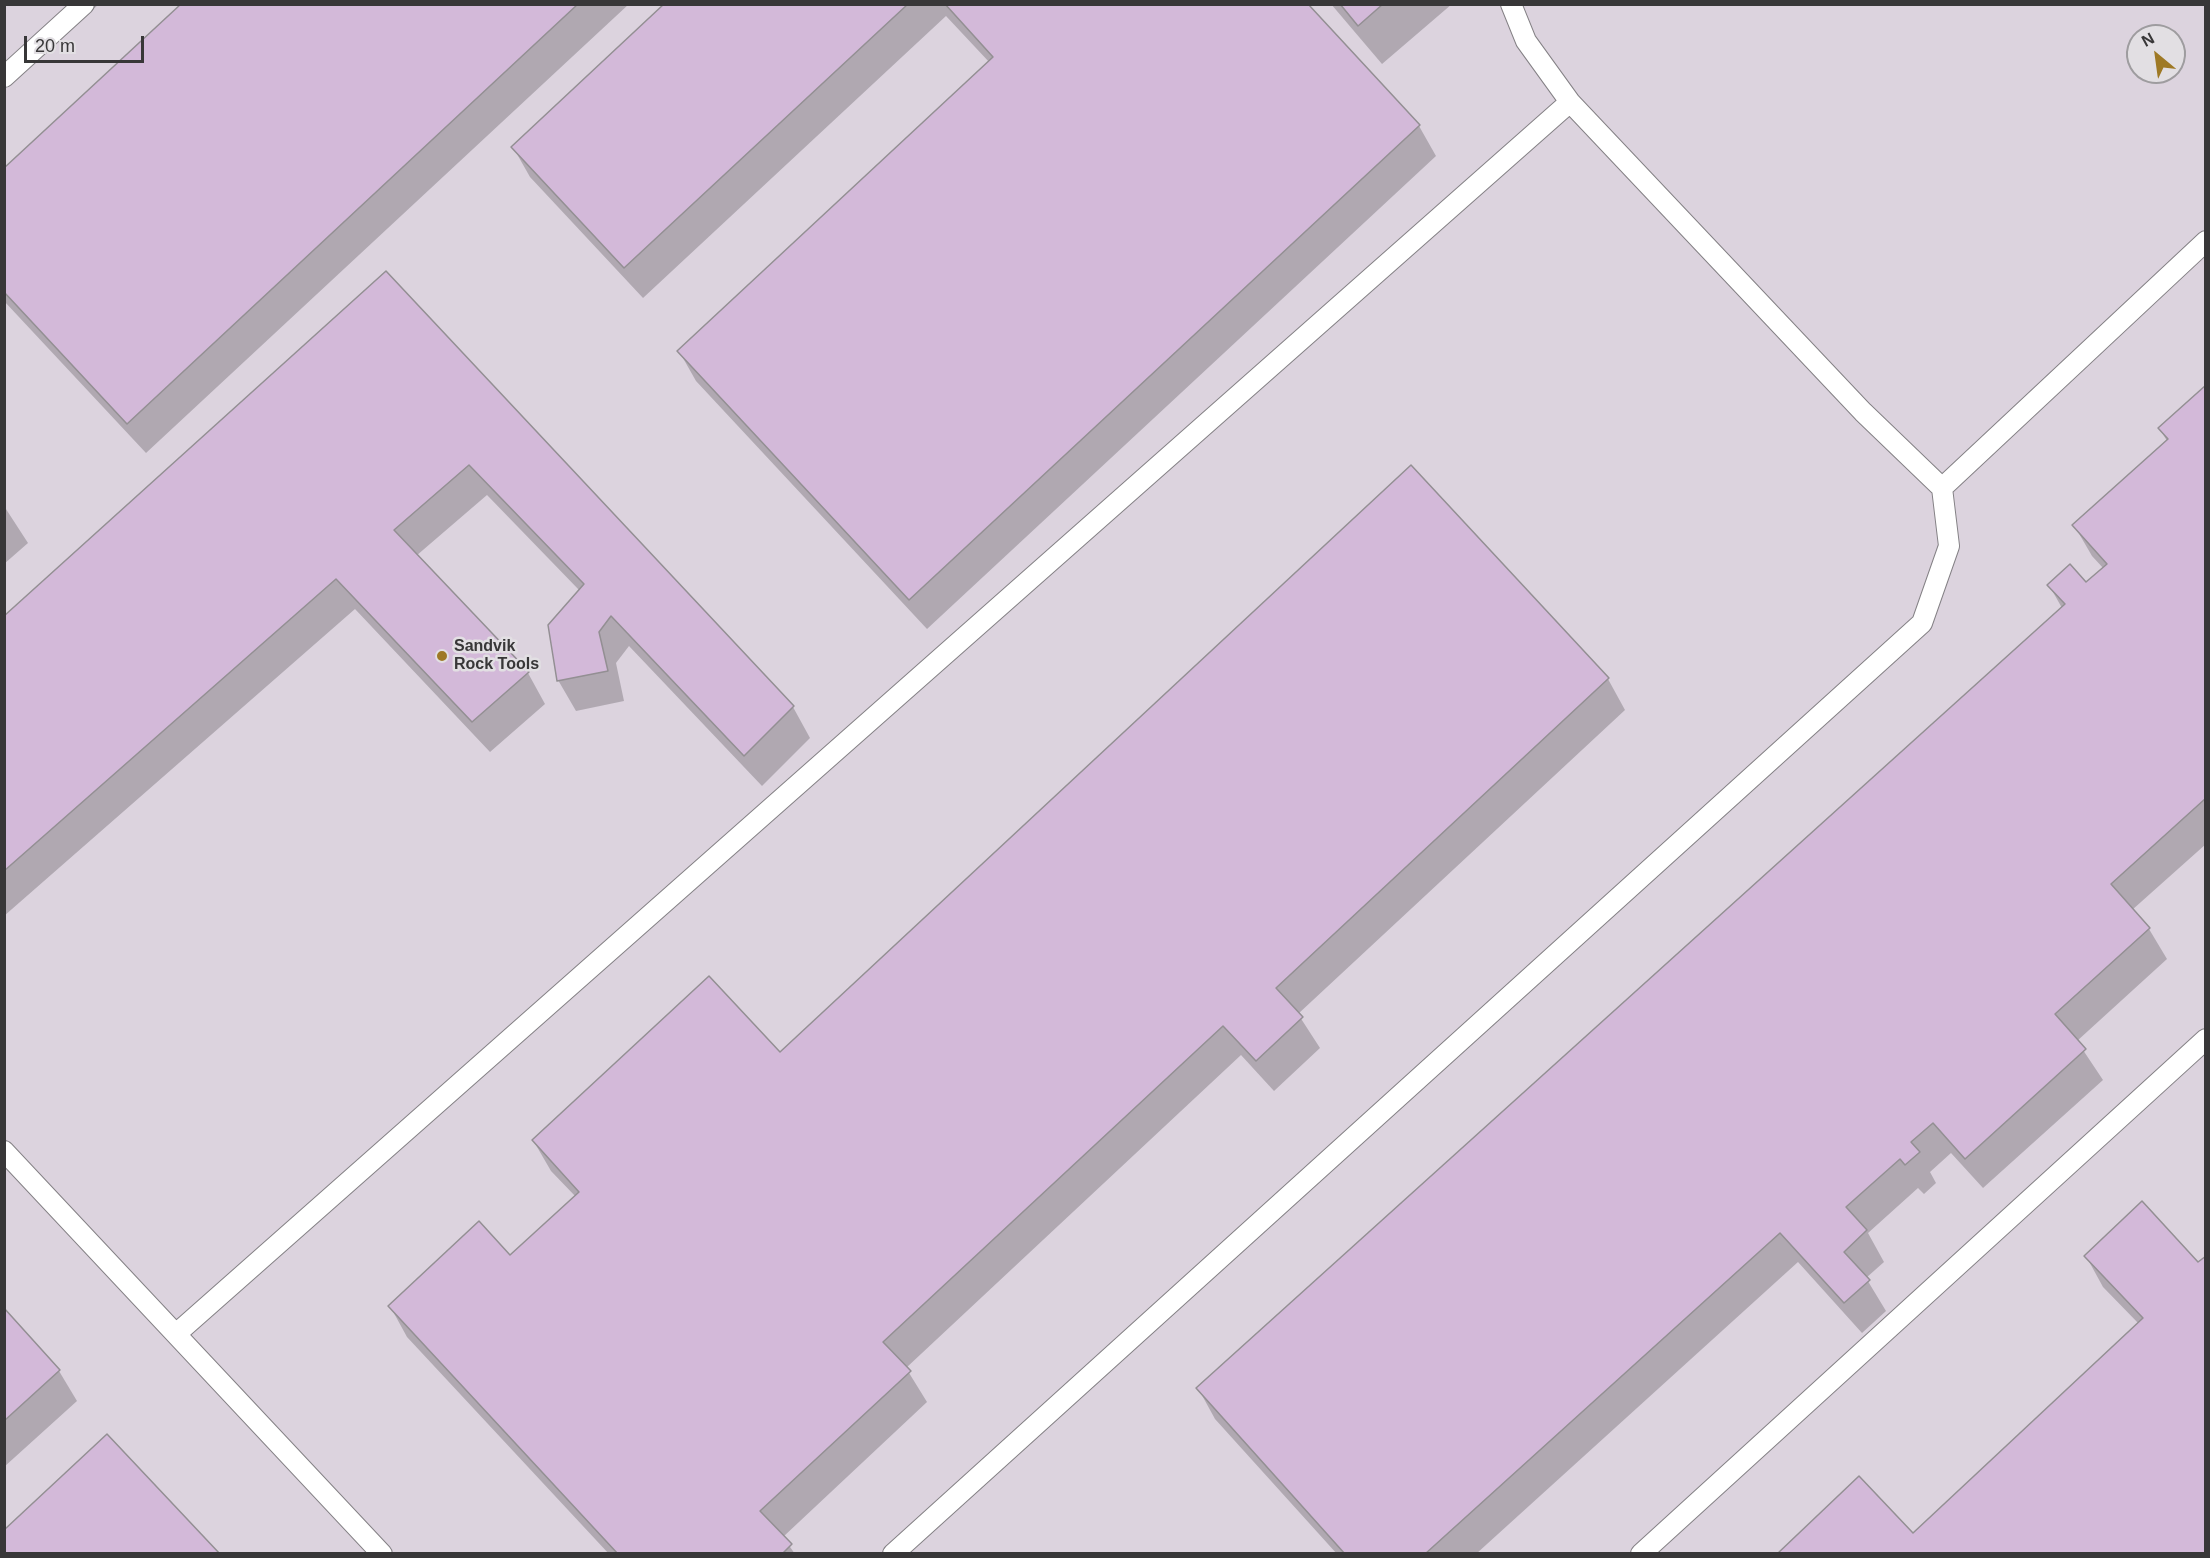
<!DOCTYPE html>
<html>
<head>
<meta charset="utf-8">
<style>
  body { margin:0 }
  #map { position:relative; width:2210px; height:1558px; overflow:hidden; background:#e2dfe3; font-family:Arial,sans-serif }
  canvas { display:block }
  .frame { position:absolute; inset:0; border:6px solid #383738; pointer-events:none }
  .north { position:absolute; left:2126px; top:24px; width:60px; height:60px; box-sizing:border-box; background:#e2dfe3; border:2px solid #9e9c9f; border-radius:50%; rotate:331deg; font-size:16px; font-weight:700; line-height:24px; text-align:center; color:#383738 }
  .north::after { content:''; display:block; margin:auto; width:21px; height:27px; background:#9e7925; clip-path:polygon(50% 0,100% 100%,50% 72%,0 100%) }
  .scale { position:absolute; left:24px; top:36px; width:120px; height:27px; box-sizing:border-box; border:3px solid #383738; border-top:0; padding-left:8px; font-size:18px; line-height:21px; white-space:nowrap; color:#383738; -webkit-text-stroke:4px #e2dfe3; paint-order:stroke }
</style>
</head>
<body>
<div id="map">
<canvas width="2210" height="1558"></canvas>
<div class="frame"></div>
<div class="north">N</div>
<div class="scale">20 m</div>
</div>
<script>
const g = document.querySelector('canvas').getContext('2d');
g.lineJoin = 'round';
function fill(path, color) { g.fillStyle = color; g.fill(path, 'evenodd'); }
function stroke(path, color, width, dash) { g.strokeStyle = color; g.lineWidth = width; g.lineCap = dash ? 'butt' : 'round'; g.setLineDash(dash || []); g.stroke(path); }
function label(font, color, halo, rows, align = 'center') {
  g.font = font + ' Arial,sans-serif'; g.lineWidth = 5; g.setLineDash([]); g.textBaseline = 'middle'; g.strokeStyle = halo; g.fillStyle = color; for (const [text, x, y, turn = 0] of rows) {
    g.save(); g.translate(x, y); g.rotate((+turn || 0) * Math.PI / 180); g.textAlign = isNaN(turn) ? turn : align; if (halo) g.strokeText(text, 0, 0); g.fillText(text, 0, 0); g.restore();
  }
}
const built = new Path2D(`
  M5,5H2205V1553H5ZM2138,36H2174V72H2138Z`);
const shadow = new Path2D(`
  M66,4H99L80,21Z
  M183,4H629L146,453L4,301V170Z
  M666,4H1306L1419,126L1436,156L927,629L696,381L679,351L990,63L946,16L643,298L530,177L513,147Z
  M1331,4H1452L1382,64Z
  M386,273L793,707L810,738L762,786L629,646L616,663L624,701L576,711L558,680L580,591L487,495L416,556L528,673L545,704L490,752L355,609L4,916V619Z
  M2206,387V844L2132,910L2149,929L2167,959L2077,1041L2103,1080L1983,1188L1951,1153L1930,1172L1936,1183L1924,1194L1918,1188L1868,1233L1884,1262L1866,1278L1886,1311L1862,1333L1798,1262L1476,1554H1337L1215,1419L1198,1388L2062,608L2049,585L2086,584L2104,569L2092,556L2074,525L2167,441L2160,429Z
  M1411,467L1608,679L1625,710L1298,1014L1320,1048L1274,1091L1241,1055L906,1368L927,1402L783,1537L795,1554H609L407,1337L390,1306L510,1257L576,1197L551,1171L533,1140L780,1054Z
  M4,506L28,543L4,564Z
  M2086,1256L2198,1264L2206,1554L1913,1535L2139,1324L2103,1287Z
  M4,1311L59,1371L77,1401L4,1467Z`);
const building = new Path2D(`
  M181,4H578L127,424L4,292V168Z
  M664,4H908L624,268L511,147Z
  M945,4H1308L1420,125L909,600L677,351L993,57Z
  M1340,4H1383L1358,26Z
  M386,271L794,706L744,756L611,616L599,632L608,671L557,681L548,625L584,584L469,465L394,530L529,672L472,722L336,579L4,871V616Z
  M2206,385V798L2111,884L2150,928L2055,1014L2086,1049L1965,1159L1933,1123L1911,1142L1920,1152L1905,1165L1900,1159L1846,1207L1867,1230L1844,1252L1870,1280L1844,1303L1780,1233L1425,1554H1345L1196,1388L2065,604L2047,585L2070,564L2086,582L2107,564L2072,525L2168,439L2158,428Z
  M1411,465L1609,678L1276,988L1303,1017L1256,1061L1223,1026L883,1342L911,1371L760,1511L792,1544L782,1554H618L388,1306L479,1221L510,1255L579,1192L532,1140L709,976L780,1052Z
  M2142,1201L2198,1262L2206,1256V1554H1777L1859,1476L1913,1533L2143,1318L2084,1256Z
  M4,1308L60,1370L4,1421Z
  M107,1434L220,1554H4V1530Z`);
const lane = new Path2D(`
  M4,77L84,4
  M1942,488L2206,241
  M4,1151L382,1554
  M176,1334L1570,102
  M893,1554L1922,623L1949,546L1942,488L1863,412L1570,102L1526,41L1511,4
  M1641,1554L2206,1039`);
const markers = [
  [442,656,6,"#9e7925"]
];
const poiNames = [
  ["Sandvik",454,647],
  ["Rock Tools",454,665]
];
fill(built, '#dcd3de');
fill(shadow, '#0003');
fill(building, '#d3b9d9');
stroke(building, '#938f93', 1.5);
stroke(lane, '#848185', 22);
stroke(lane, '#fff', 20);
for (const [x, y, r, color] of markers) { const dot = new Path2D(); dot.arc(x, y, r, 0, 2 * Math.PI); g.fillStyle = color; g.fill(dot); stroke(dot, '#e2dfe3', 2); }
label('bold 16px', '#383738', '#e2dfe3', poiNames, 'left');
</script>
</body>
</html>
